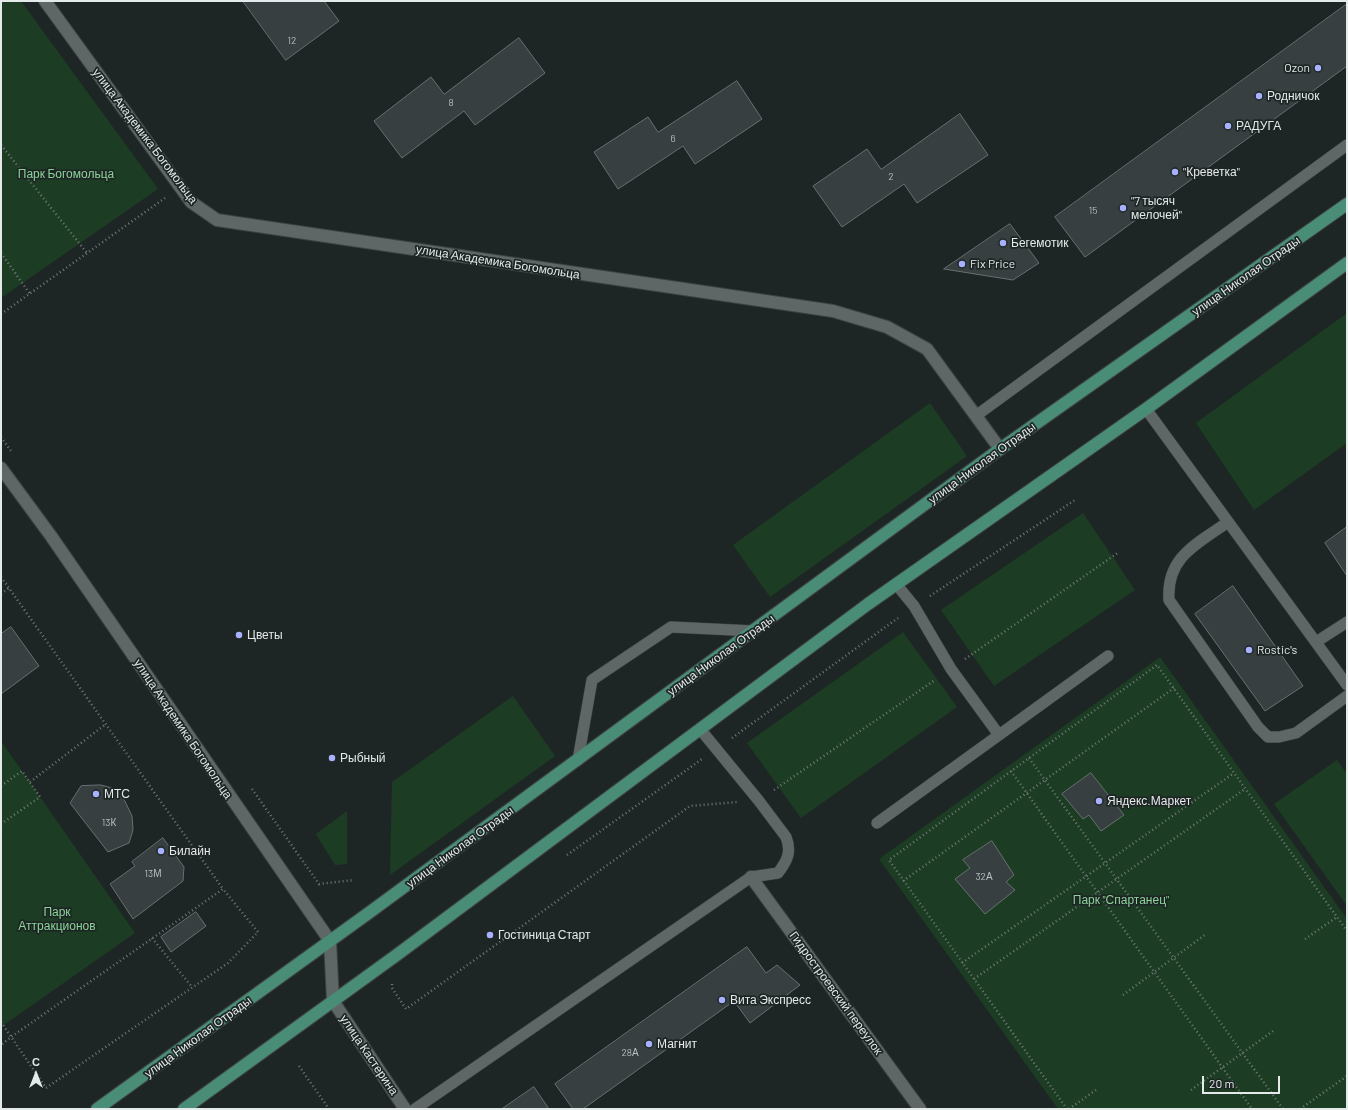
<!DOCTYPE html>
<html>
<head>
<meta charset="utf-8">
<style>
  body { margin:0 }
  #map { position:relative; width:1348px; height:1110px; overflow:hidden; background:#1e2625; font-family:Barlow,sans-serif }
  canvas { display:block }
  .frame { position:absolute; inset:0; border:2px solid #e4e9e9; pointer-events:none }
  .north { position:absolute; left:16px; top:1054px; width:40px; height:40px; -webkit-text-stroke:3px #1e2625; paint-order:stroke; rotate:0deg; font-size:11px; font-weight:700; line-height:16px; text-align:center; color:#e4e9e9 }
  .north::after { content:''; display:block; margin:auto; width:14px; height:18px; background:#e4e9e9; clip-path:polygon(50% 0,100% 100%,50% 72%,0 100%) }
  .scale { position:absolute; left:1202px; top:1076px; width:78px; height:18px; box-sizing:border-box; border:2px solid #e4e9e9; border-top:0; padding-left:5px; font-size:12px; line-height:14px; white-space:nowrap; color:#e4e9e9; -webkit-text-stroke:3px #1e2625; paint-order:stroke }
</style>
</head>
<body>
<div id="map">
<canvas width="1348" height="1110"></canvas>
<div class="frame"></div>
<div class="north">С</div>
<div class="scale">20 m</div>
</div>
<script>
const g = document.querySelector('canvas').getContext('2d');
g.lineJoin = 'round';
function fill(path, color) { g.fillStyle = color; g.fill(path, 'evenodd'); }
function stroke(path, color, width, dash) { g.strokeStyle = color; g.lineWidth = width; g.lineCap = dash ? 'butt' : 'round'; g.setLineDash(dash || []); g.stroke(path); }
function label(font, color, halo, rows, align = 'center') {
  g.font = font + ' Barlow,sans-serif'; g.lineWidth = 3.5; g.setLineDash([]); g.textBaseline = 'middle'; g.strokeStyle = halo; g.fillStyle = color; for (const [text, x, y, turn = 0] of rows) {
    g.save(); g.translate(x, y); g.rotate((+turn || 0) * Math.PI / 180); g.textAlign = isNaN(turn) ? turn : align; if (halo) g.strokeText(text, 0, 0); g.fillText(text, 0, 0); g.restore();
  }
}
const green = new Path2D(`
  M1,1H21L158,189L1,298Z
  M1347,313V443L1254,510L1196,423Z
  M930,403L967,456L770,597L733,545Z
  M1083,513L1135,590L994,686L941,610Z
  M903,632L957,707L801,818L747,743Z
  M1160,657L1347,919V1109H1058L879,859Z
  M513,696L555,756L390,875L392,782Z
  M1,741L135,933L1,1027Z
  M1337,760L1347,774V906L1274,804Z
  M347,811V864L335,865L316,834Z`);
const building = new Path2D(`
  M243,1H324L339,21L286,60Z
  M1347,4V66L1085,257L1055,217Z
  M519,38L545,73L475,125L464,111L402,158L374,121L431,77L444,94Z
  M737,81L762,119L695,164L683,146L618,189L594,152L648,117L658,132Z
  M960,114L988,155L917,203L904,184L842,227L813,186L867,149L881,169Z
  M1010,224L1039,263L1013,280L944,269Z
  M1347,527V576L1325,543Z
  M1233,586L1303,686L1265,711L1195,614Z
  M11,627L39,666L1,694V634Z
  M1091,773L1124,815L1101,831L1089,815L1083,819L1062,794Z
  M101,785L112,788L122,795L132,816L133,830L129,843L108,852L70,803L81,786Z
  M163,838L184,867L183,881L133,919L110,884L135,866L132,862Z
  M992,841L1014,875L1006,882L1015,890L985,914L955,879L970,868L963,860Z
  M196,912L206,926L171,952L161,937Z
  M747,947L766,973L777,965L800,985L750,1023L734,1001L583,1109H573L555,1084Z
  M534,1087L549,1109H502Z`);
const path = new Path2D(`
  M1,145L87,253
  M1,253L30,294
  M1,314L165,198
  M1,437L11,451
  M1,577L223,889
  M1,594L9,588
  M930,596L1075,500
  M965,659L1119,552
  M732,738L898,618
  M1029,758L1283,1109
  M1011,771L1252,1109
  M30,782L106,724
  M1,786L22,771L40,797L1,824
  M252,789L319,884L354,880
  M774,790L935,680
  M567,855L702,759
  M903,881L1174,688
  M152,938L192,987
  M1305,939L1337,917
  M962,963L1234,773
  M974,979L1245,789
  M392,984V988L406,1009L690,806L737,802
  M1123,995L1206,934
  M1,1022L46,1088L228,963L258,932L223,889L11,1037L1,1045
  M299,1066L329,1109
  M1191,1090L1273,1031
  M1067,1109L889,860L1157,665L1347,931
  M1069,1109L1096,1090
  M1300,1109L1347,1076`);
const service = new Path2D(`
  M1146,409L1347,685
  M977,415L1347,145
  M1228,522C1197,544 1166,557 1169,600L1258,727L1268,737H1279L1296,733L1347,696
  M896,584L914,606L951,669L999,735L1108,656
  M1316,642L1347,622
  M578,760L592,680L671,627L754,631
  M877,823L999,735
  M415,1109L751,877L778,873C787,861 792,852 786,837L759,801L700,729`);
const minor = new Path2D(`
  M45,1L191,202L217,220L833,311L887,327L927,349L1000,449
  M751,877L920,1109
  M333,1001L405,1109`);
const tertiary = new Path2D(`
  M1,468L51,536L330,941L333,1001`);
const primary = new Path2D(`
  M97,1109L370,912L1000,449L1347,204
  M184,1109L398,954L868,604L1146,409L1347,263`);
const markers = [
  [1318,68,4,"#a7b1fc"],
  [1259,96,4,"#a7b1fc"],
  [1228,126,4,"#a7b1fc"],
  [1175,172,4,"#a7b1fc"],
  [1123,208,4,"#a7b1fc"],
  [1003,243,4,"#a7b1fc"],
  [962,264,4,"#a7b1fc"],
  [239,635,4,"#a7b1fc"],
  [1249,650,4,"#a7b1fc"],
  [332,758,4,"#a7b1fc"],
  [96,794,4,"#a7b1fc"],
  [1099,801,4,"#a7b1fc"],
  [161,851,4,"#a7b1fc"],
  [490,935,4,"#a7b1fc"],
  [722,1000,4,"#a7b1fc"],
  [649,1044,4,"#a7b1fc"]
];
const numberNames = [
  ["12",292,41],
  ["8",451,103],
  ["6",673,139],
  ["2",891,177],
  ["15",1093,211],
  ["13К",109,823],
  ["13М",153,874],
  ["32А",984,877],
  ["28А",630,1053]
];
const poiNames = [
  ["Ozon",1310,68,"right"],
  ["Родничок",1267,96],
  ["РАДУГА",1236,126],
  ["\"Креветка\"",1183,172],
  ["\"7 тысяч",1131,201],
  ["мелочей\"",1131,215],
  ["Бегемотик",1011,243],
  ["Fix Price",970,264],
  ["Цветы",247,635],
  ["Rostic's",1257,650],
  ["Рыбный",340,758],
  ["МТС",104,794],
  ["Яндекс.Маркет",1107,801],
  ["Билайн",169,851],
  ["Гостиница Старт",498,935],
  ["Вита Экспресс",730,1000],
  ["Магнит",657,1044]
];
const streetNames = [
  ["улица Академика Богомольца",145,136,53],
  ["улица Академика Богомольца",498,262,9],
  ["улица Николая Отрады",1246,276,-35],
  ["улица Николая Отрады",982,463,-36],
  ["улица Николая Отрады",721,655,-36],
  ["улица Академика Богомольца",183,729,56],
  ["улица Николая Отрады",460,847,-36],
  ["Гидростроевский переулок",836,993,54],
  ["улица Николая Отрады",198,1037,-36],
  ["улица Кастерина",369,1055,56]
];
const parkNames = [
  ["Парк Богомольца",66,174],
  ["Парк \"Спартанец\"",1121,900],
  ["Парк",57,912],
  ["Аттракционов",57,926]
];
fill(green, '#1c3d23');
fill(building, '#373f40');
stroke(building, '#677071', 1);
stroke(service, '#3d4343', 12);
stroke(minor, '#3d4343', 14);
stroke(tertiary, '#3d4343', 14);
stroke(primary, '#3d4343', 14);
stroke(path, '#717878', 2.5, [1, 3]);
stroke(service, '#5e6766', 11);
stroke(minor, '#5e6766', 12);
stroke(tertiary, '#5e6766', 12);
stroke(primary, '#4a8d77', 12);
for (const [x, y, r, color] of markers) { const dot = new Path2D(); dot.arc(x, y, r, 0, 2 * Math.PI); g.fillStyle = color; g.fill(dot); stroke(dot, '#1e2625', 1.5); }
label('10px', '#b9bebf', null, numberNames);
label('12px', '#e4e9e9', '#1e2625', poiNames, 'left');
label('12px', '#e4e9e9', '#1e2625', streetNames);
label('12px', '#8bd397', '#1e2625', parkNames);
</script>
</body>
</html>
